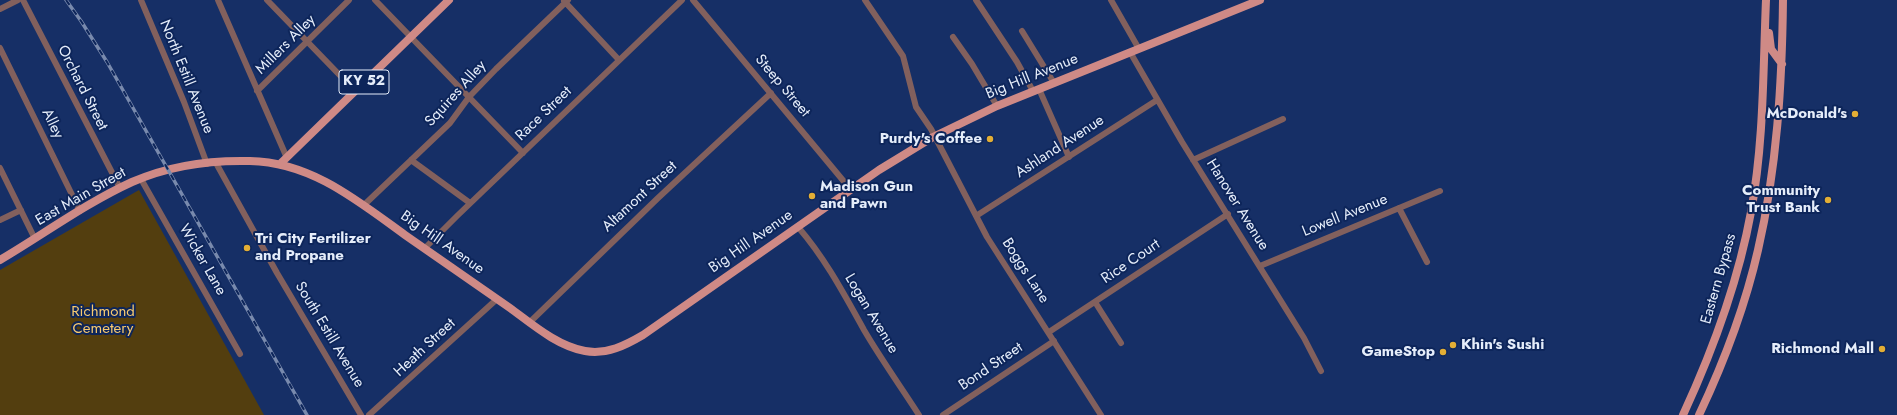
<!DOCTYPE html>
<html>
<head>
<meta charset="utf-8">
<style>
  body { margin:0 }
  canvas { display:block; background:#162f66 }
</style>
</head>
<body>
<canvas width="1897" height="415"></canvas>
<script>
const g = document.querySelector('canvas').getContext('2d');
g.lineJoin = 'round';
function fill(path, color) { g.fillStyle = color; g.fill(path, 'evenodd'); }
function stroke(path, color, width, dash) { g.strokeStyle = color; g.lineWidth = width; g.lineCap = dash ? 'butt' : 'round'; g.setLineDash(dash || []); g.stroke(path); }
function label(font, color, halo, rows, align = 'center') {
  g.font = font + ' Jost,sans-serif'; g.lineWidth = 4; g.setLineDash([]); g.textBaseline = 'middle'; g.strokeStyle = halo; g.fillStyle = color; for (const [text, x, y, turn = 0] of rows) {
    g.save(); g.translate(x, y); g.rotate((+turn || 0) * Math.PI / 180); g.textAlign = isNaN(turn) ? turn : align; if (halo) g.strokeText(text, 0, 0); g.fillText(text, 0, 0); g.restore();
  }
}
const green = new Path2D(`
  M139,190L264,415H0V270Z`);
const minor = new Path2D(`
  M23,0L120,188
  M141,0L184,102L207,164
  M218,0L287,158
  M267,0L355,91
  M375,0L523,153
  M693,0L851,190
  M865,0L903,56L916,107L931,129L987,237L1101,415
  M976,0L1017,62L1033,91
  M1111,0L1139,49
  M564,1L619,60
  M0,9L18,0
  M1022,31L1054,83
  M953,37L972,64L997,106
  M0,48L80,211
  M1130,52L1182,142L1304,338L1321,371
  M1039,89L1069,157
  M257,91L349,0
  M411,160L470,203
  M1193,160L1283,119
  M216,163L277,273L361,415
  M0,168L35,239
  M141,179L240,354
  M364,205L450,123L469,97L496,69L568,0
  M1399,208L1427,262
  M976,216L1157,100
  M0,220L21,210
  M798,227C825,258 844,294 864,330C881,359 901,387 919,415
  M425,248L457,216L682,0
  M1260,266L1440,191
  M1095,302L1121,343
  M530,322L658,198L771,93
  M1049,332L1228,214
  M369,415L497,299
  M943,415L1054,341`);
const major = new Path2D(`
  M1769,33L1771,49L1782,64
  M280,164L449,0
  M0,260C44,234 86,203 132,182C168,166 210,160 250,161C311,162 358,201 405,235C440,259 475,284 510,308C532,324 557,346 585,351C607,355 626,345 643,335L879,170L933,137L997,106L1260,0
  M1683,415C1713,350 1738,283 1751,212C1764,142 1763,70 1766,0
  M1699,415C1724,362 1745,307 1758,250C1777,168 1782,84 1783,0`);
const rail = new Path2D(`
  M66,0L81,21L107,62L307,415`);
const markers = [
  [1855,114,4,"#e3ae35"],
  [990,139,4,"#e3ae35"],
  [812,196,4,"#e3ae35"],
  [1828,200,4,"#e3ae35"],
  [247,248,4,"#e3ae35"],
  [1453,345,4,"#e3ae35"],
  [1882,349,4,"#e3ae35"],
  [1443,352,4,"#e3ae35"]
];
const shields = [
  [364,82,50]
];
const shieldNames = [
  ["KY 52",364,82]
];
const streetNames = [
  ["Millers Alley",286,45,-45],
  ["North Estill Avenue",186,77,68],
  ["Big Hill Avenue",1032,77,-22],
  ["Steep Street",782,86,50],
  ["Orchard Street",82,88,63],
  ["Squires Alley",456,94,-48],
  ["Race Street",544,114,-44],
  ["Alley",52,124,64],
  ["Ashland Avenue",1060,147,-33],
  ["East Main Street",81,197,-30],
  ["Altamont Street",640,197,-43],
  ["Hanover Avenue",1237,205,58],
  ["Lowell Avenue",1345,216,-22],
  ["Big Hill Avenue",751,242,-35],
  ["Big Hill Avenue",442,243,35],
  ["Wicker Lane",202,260,60],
  ["Rice Court",1131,262,-34],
  ["Boggs Lane",1025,271,57],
  ["Eastern Bypass",1719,279,-74],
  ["Logan Avenue",871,314,59],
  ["South Estill Avenue",329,335,59],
  ["Heath Street",425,348,-43],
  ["Bond Street",991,367,-34]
];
const poiNames = [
  ["McDonald's",1847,114],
  ["Purdy's Coffee",982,139],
  ["Madison Gun",820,187,"left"],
  ["and Pawn",820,204,"left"],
  ["Community",1820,191],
  ["Trust Bank",1820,208],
  ["Tri City Fertilizer",255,239,"left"],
  ["and Propane",255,256,"left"],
  ["Khin's Sushi",1461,345,"left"],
  ["Richmond Mall",1874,349],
  ["GameStop",1435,352]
];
const parkNames = [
  ["Richmond",103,312],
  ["Cemetery",103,329]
];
fill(green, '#533e0f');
stroke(minor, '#82605d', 6);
stroke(major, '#cf8a86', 8);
stroke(rail, '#798aad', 3.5);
stroke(rail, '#0d255a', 2, [6]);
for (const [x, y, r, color] of markers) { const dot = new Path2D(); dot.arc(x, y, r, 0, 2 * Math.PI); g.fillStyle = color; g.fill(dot); stroke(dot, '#0d255a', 1.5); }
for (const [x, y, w] of shields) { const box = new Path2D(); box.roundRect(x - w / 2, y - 12, w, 24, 3); g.fillStyle = '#0d255a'; g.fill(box); stroke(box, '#e5edfa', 1); }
label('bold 14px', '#e5edfa', null, shieldNames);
label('15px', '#e5edfa', '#0d255a', streetNames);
label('bold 15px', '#e5edfa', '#0d255a', poiNames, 'right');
label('15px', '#f7ca70', '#0d255a', parkNames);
</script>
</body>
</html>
